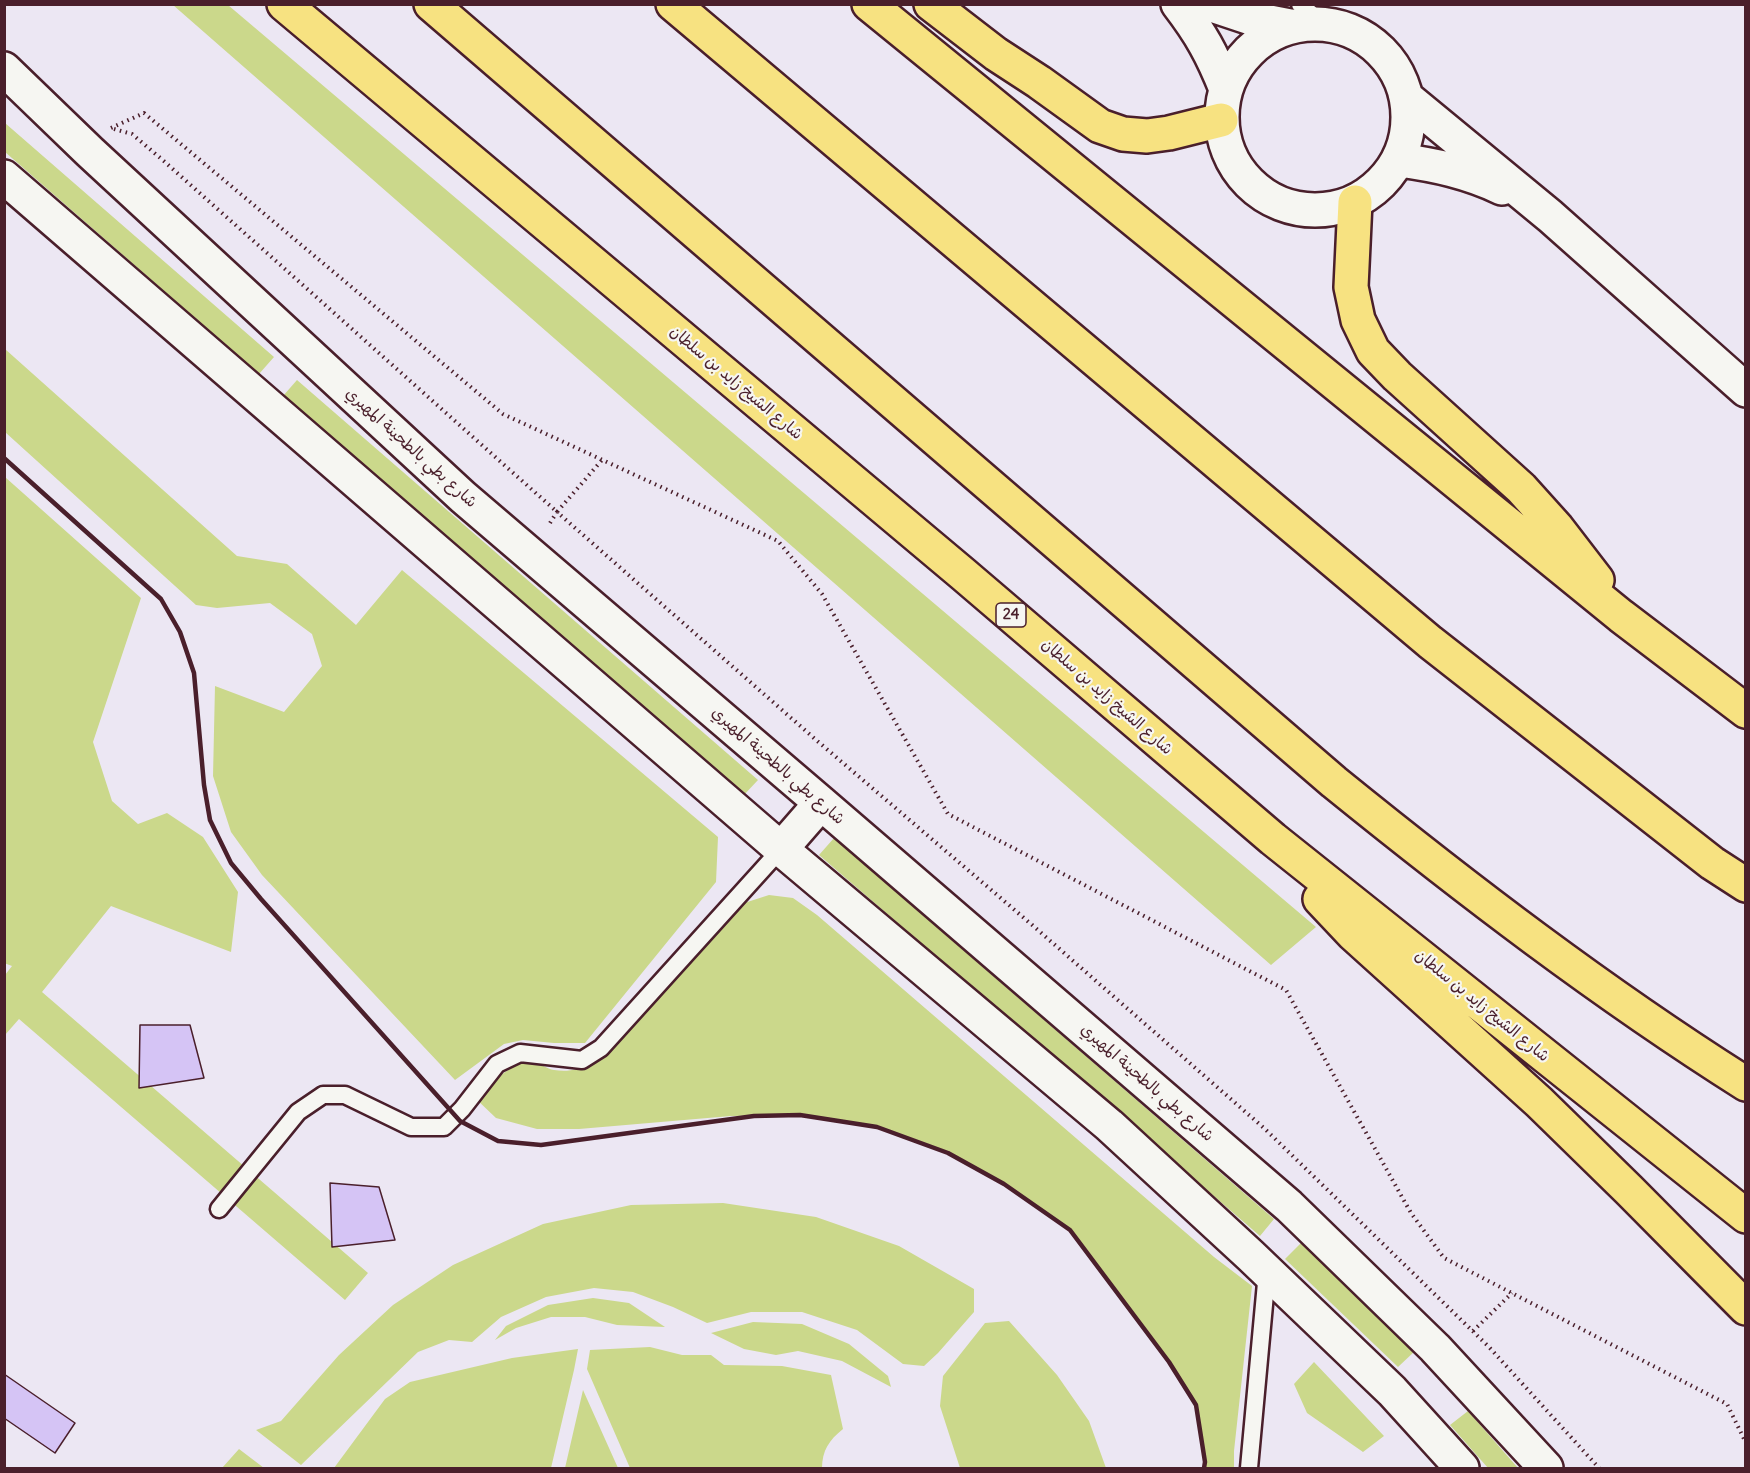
<!DOCTYPE html>
<html>
<head>
<meta charset="utf-8">
<style>
  body { margin:0 }
  #map { position:relative; width:1750px; height:1473px; overflow:hidden; background:#ece7f3; font-family:Delius,sans-serif }
  canvas { display:block }
  .frame { position:absolute; inset:0; border:6px solid #4a1f2b; pointer-events:none }
</style>
</head>
<body>
<div id="map">
<canvas width="1750" height="1473"></canvas>
<div class="frame"></div>
</div>
<script>
const g = document.querySelector('canvas').getContext('2d');
g.lineJoin = 'round';
function fill(path, color) { g.fillStyle = color; g.fill(path, 'evenodd'); }
function stroke(path, color, width, dash) { g.strokeStyle = color; g.lineWidth = width; g.lineCap = dash ? 'butt' : 'round'; g.setLineDash(dash || []); g.stroke(path); }
function label(font, color, halo, rows, align = 'center') {
  g.font = font + ' Delius,"Playpen Sans Arabic",sans-serif'; g.lineWidth = 4.5; g.setLineDash([]); g.textBaseline = 'middle'; g.strokeStyle = halo; g.fillStyle = color; for (const [text, x, y, turn = 0] of rows) {
    g.save(); g.translate(x, y); g.rotate((+turn || 0) * Math.PI / 180); g.textAlign = isNaN(turn) ? turn : align; if (halo) g.strokeText(text, 0, 0); g.fillText(text, 0, 0); g.restore();
  }
}
const green = new Path2D(`
  M173,5H228L1316,927L1271,965Z
  M5,123L274,357L259,374L5,152Z
  M5,349L237,556L287,564L356,625L402,570L718,837L716,882L585,1043H554L523,1040L504,1044L455,1080L262,875L231,832L213,776L215,686L284,712L322,666L312,634L270,603L217,608L196,605L5,432Z
  M297,380L758,780L743,796L283,396Z
  M5,477L141,598L93,742L112,801L138,824L167,813L203,837L238,892L231,952L111,906L42,992L368,1273L345,1300L19,1019L5,1035V975L12,966L4,963Z
  M834,838L1274,1219L1260,1236L819,855Z
  M769,895L793,898L817,915L1214,1257L1252,1286L1234,1451V1468H1204L1205,1462L1196,1405L1169,1362L1070,1230L1012,1189L948,1153L877,1127L800,1115L731,1116L579,1129H537L496,1118L475,1098C488,1087 514,1059 532,1062C540,1063 547,1069 554,1070C579,1074 595,1062 612,1047L738,905Z
  M723,1203L816,1217L899,1246L974,1289V1312L938,1353L924,1366L903,1364L857,1330L802,1312H751L707,1323L673,1307L633,1292L594,1288L546,1297L501,1317L472,1342L449,1340L418,1352L301,1465L256,1430L281,1421L339,1355L393,1305L453,1265L543,1224L631,1205Z
  M1301,1243L1415,1351L1398,1367L1285,1259Z
  M593,1298L629,1303L665,1327L617,1325L585,1317H551L516,1328L495,1340L506,1326L548,1305Z
  M1009,1321L1057,1375L1089,1421L1106,1468H960L940,1406L943,1376L985,1323Z
  M753,1322L802,1324L849,1344L888,1376L891,1387L842,1361L798,1351L776,1355L744,1349L711,1333Z
  M650,1347L682,1355H711L724,1365L782,1366L831,1375L843,1429C829,1440 822,1451 822,1468H630L587,1369L590,1350Z
  M578,1349L574,1370L551,1468H334L385,1399L410,1382L512,1358Z
  M1314,1362L1384,1436L1363,1452L1307,1413L1294,1384Z
  M583,1390L618,1468H565Z
  M1468,1411L1518,1468H1488L1450,1425Z
  M239,1449L264,1468H222Z`);
const building = new Path2D(`
  M140,1025H190L204,1078L139,1088Z
  M330,1183L379,1187L395,1240L332,1247Z
  M4,1374L75,1423L55,1453L4,1418Z`);
const path = new Path2D(`
  M111,128L144,113L503,414L778,541L822,594L948,814L1286,990L1411,1213L1444,1258L1727,1404L1746,1443
  M114,129L132,134L165,162L557,512L602,460
  M550,523L557,512L815,739L1031,924L1265,1129L1489,1347L1599,1468
  M1473,1331L1512,1293`);
const lane = new Path2D(`
  M1300,4L1321,23
  M219,1209L298,1112L323,1095H345L411,1127H444L462,1109L497,1064L520,1053L582,1060L601,1048L781,849
  M1249,1468L1267,1272`);
const street = new Path2D(`
  M1178,4C1201,34 1212,54 1226,89
  M1209,4L1254,19L1290,26
  M1222 117a93 93 0 1 1 186 0a93 93 0 1 1-186 0Z
  M1408,99L1550,216L1746,390
  M1399,160C1436,165 1468,172 1502,188`);
const secondary = new Path2D(`
  M4,69L90,152L463,497L821,803L1289,1206L1435,1348L1546,1468
  M4,177L781,849L1109,1125L1251,1256L1392,1391L1462,1468
  M781,849L821,803`);
const highway = new Path2D(`
  M284,4L963,574L1273,839L1746,1216
  M431,4L1334,782C1466,889 1602,993 1746,1084
  M673,4L1430,642L1712,863L1746,885
  M869,4L1621,616L1746,711
  M931,4L996,54L1039,82L1100,126L1123,134L1147,136L1169,133L1221,120
  M1355,202L1351,287L1358,320L1373,351L1397,376L1521,488L1557,528L1597,580
  M1320,899L1353,934L1539,1102L1629,1190L1746,1308`);
const rail = new Path2D(`
  M4,458L161,599L180,632L194,673L204,785L210,820L231,863L261,899L460,1121L498,1141L541,1145L754,1116L800,1115L877,1127L948,1153L1004,1184L1070,1230L1169,1362L1196,1405L1205,1462L1204,1468`);
const shields = [
  [1011,615,30]
];
const shieldNames = [
  ["24",1011,615]
];
const streetNames = [
  ["شارع الشيخ زايد بن سلطان",736,383,40],
  ["شارع بطي بالطحينة المهيري",411,448,42],
  ["شارع الشيخ زايد بن سلطان",1107,697,41],
  ["شارع بطي بالطحينة المهيري",778,766,41],
  ["شارع الشيخ زايد بن سلطان",1482,1006,39],
  ["شارع بطي بالطحينة المهيري",1147,1083,41]
];
fill(green, '#cbd88b');
fill(building, '#d5c4f5');
stroke(building, '#4a1f2b', 1.5);
stroke(lane, '#4a1f2b', 21);
stroke(street, '#4a1f2b', 38);
stroke(secondary, '#4a1f2b', 38);
stroke(highway, '#4a1f2b', 38);
stroke(path, '#4a1f2b', 4, [1.5, 4.5]);
stroke(lane, '#f6f6f2', 16);
stroke(street, '#f6f6f2', 33);
stroke(secondary, '#f6f6f2', 33);
stroke(highway, '#f7e281', 33);
stroke(rail, '#4a1f2b', 4.5);
for (const [x, y, w] of shields) { const box = new Path2D(); box.roundRect(x - w / 2, y - 12, w, 24, 4.5); g.fillStyle = '#f6f6f2'; g.fill(box); stroke(box, '#4a1f2b', 1.5); }
label('bold 15px', '#4a1f2b', null, shieldNames);
label('16px', '#4a1f2b', '#f6f6f2', streetNames);
</script>
</body>
</html>
